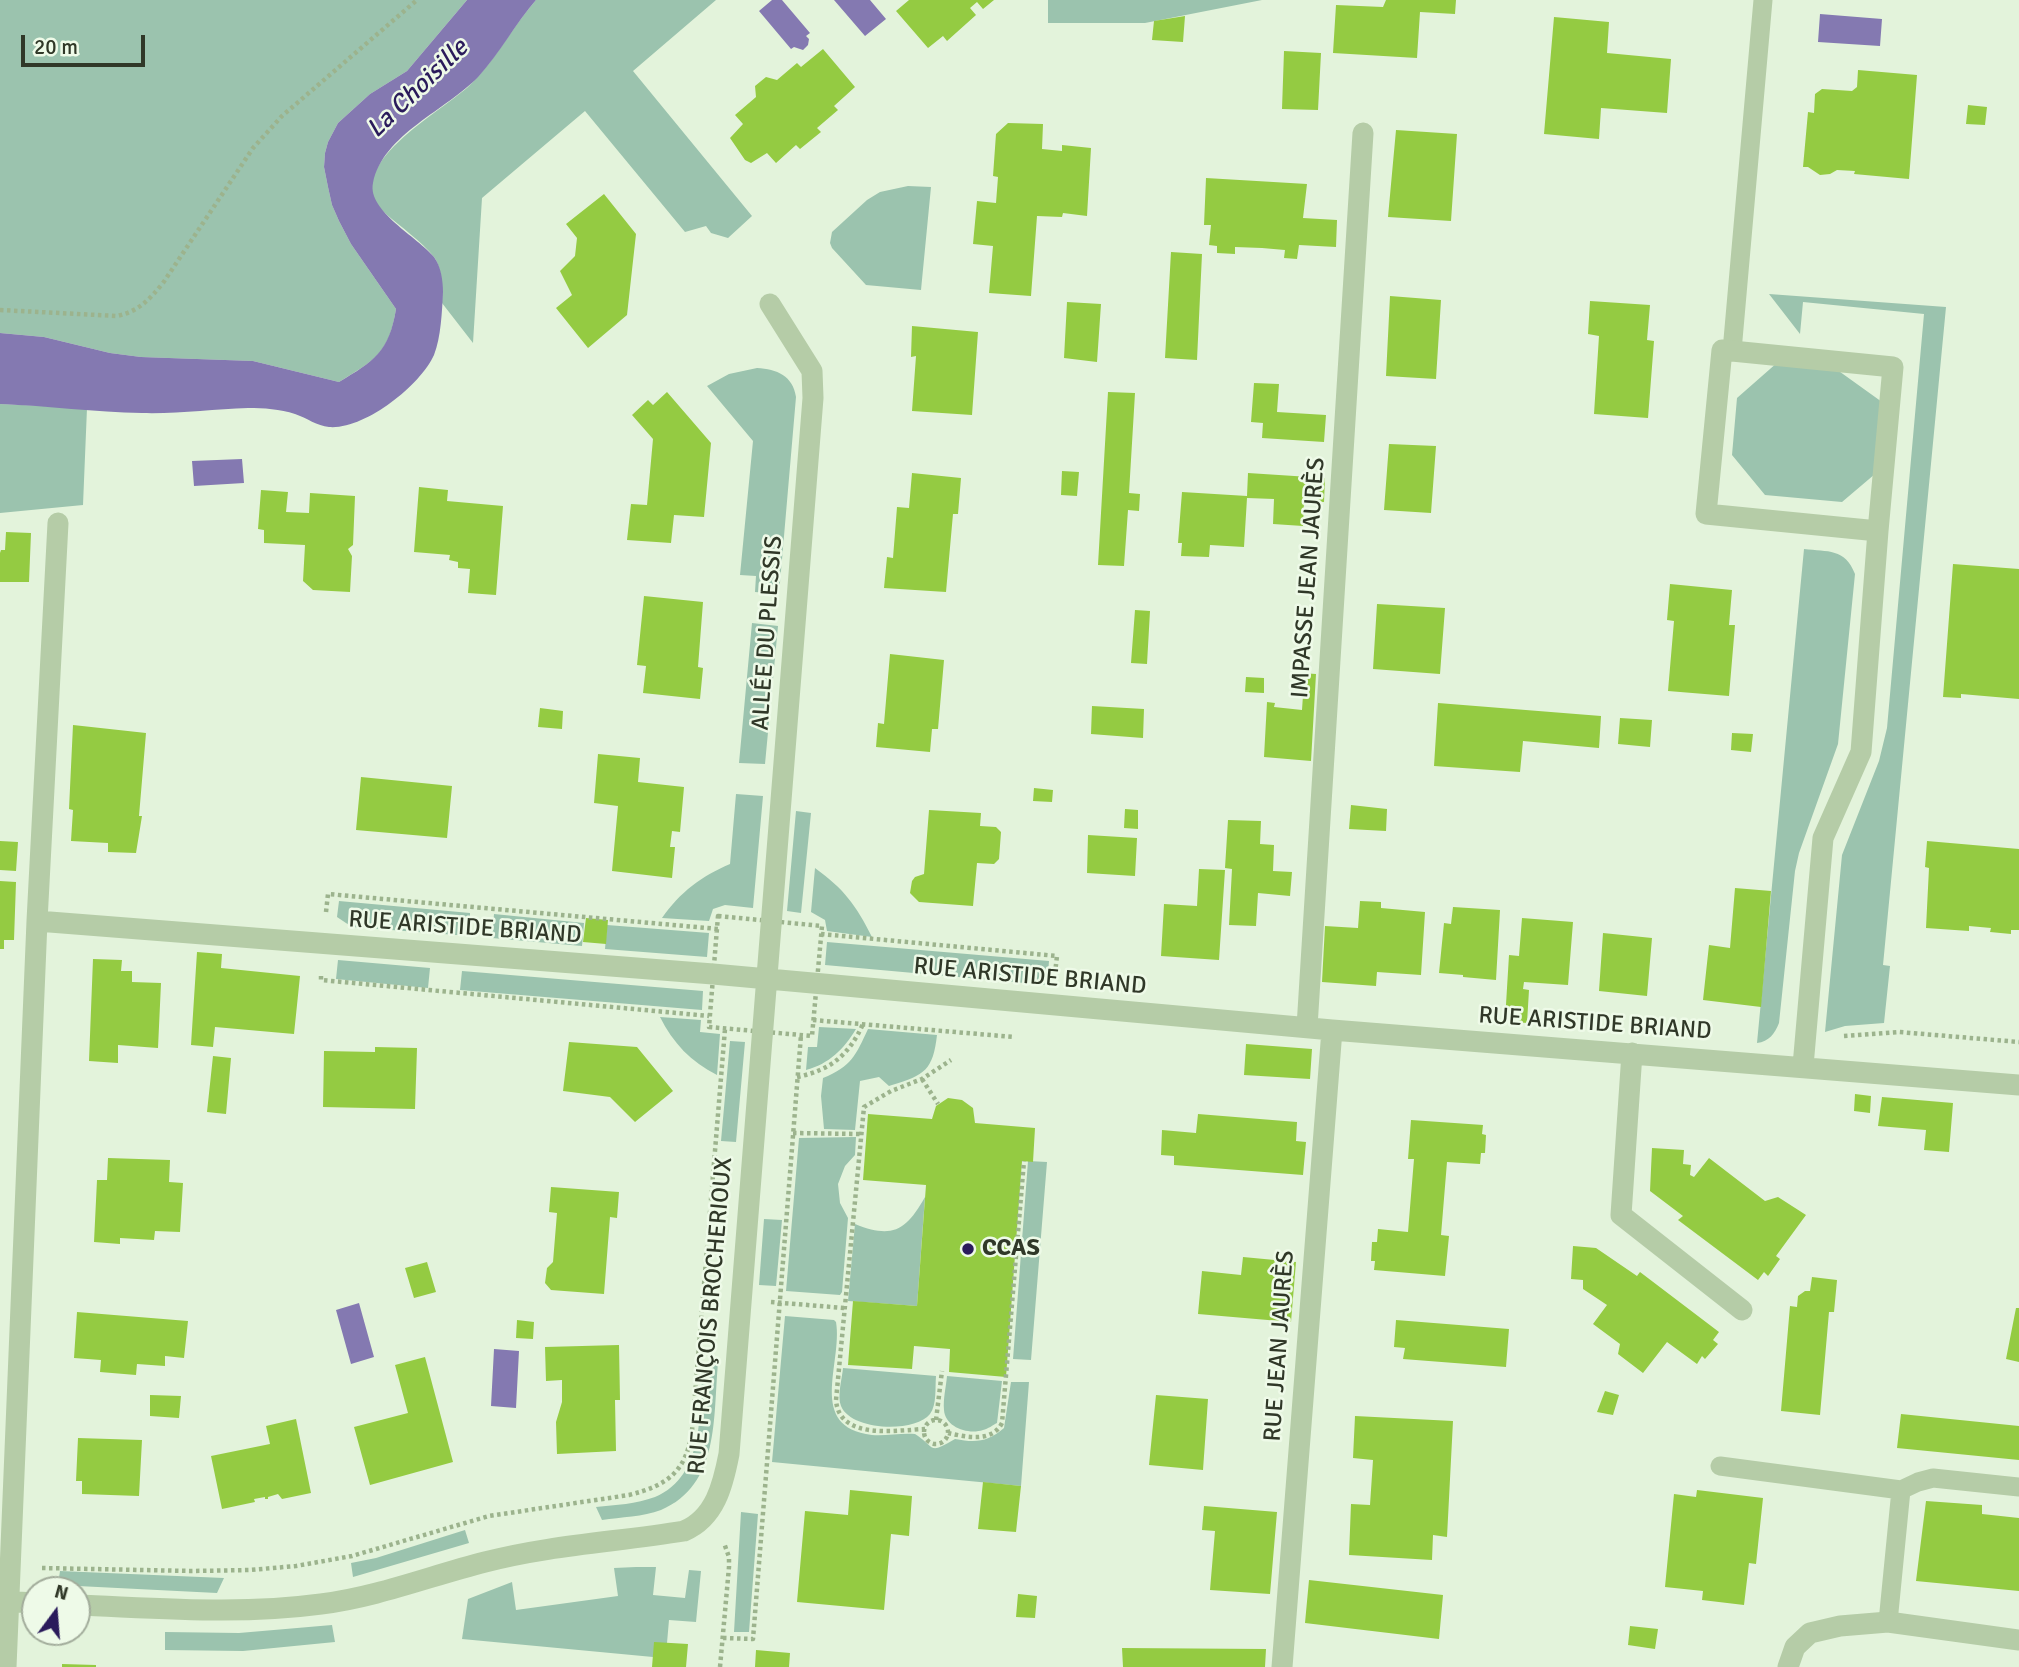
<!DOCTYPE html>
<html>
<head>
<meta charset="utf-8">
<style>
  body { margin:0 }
  #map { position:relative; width:2019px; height:1667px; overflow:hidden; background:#e3f3db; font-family:Signika,sans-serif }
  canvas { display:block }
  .north { position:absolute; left:21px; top:1576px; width:70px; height:70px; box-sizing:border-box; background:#eefae8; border:2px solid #a2ac9b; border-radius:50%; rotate:16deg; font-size:19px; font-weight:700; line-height:28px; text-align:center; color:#303828 }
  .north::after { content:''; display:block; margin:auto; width:24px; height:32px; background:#2a1b5b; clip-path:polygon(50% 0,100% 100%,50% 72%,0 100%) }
  .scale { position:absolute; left:21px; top:35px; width:124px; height:32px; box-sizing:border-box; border:4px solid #303828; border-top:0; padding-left:9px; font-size:21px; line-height:24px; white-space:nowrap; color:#303828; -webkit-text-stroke:5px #eefae8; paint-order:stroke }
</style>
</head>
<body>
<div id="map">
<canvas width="2019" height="1667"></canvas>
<div class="north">N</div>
<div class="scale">20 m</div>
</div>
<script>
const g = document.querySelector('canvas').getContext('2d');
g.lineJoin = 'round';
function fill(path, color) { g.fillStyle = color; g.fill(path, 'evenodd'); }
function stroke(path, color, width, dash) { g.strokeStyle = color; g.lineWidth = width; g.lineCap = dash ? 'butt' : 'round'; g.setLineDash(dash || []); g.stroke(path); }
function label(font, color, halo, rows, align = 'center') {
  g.font = font + ' Signika,sans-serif'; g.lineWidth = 5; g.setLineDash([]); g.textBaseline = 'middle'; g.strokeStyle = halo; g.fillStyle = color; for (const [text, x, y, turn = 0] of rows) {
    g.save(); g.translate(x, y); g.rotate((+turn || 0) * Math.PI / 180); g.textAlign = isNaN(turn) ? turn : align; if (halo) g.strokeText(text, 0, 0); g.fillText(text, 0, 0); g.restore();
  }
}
const green = new Path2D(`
  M0,0H467L407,71L370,94L338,123L328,142L325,153L324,167L328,187L332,205L339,221L351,244L396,309C389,353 375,360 339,382L253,361L141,357L110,353L44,337L0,333Z
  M536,0H716L633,71L752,216L728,238L711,233L706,226L685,232L585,111L482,198L473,343L442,303C443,291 442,267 434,257C421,241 401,227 386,214C333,168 445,110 470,85C496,60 512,27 536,0Z
  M1048,0H1262L1145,23H1048Z
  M908,186L931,187L921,290L866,285L832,248L830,243L832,232L867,200L880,192Z
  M1769,294L1946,307L1883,965L1890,966L1884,1023L1845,1026L1825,1032L1842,855L1879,761L1887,728L1924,314L1803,302L1800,334Z
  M1778,362L1836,369L1882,402L1875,474L1842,502L1765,495L1732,455L1737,398Z
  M757,368C777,369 793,376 796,397L779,594L755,592L756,576L740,575L753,441L707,386L729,374Z
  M0,404L87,408L83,505L0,513Z
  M1804,549C1828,552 1845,548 1855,574L1838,744L1799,853L1795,871L1779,1023C1775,1033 1769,1042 1757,1043Z
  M752,623L778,626L765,764L739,763Z
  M736,794L763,796L753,908L725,905L713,909L709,921L662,918C680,892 702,876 730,864Z
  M796,811L811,813L801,913L787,911Z
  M815,868C844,889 856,905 872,937L827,931L825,920L811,912Z
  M339,901L470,913V926L457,935L352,927L337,917Z
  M494,914L584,923L582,946L492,938Z
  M607,925L709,933L707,957L605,949Z
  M827,942L1049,961L1047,985L825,965Z
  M338,960L430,968L428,988L336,979Z
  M462,971L703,991L702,1010L460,990Z
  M660,1017L701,1020L700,1032L720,1034L717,1075C691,1062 673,1043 660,1017Z
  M819,1027L856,1029C844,1049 829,1064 806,1070L808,1047H817Z
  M868,1029L937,1035C933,1070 925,1075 892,1085L889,1086L879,1077L860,1081L855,1130L824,1129L821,1096L823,1078C851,1067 856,1055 868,1029Z
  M730,1041L745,1042L736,1142L721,1141Z
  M856,1137L855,1155L845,1166L838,1184L840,1203L848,1218L842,1292L840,1295L786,1291L799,1138Z
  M1028,1161L1047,1162L1031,1360L1013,1359Z
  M925,1197L917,1306L848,1301L855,1224C892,1239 906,1231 925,1197Z
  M764,1219L782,1220L776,1286L759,1285Z
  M785,1316L834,1320L836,1322C843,1363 806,1427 872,1435C886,1436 900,1433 915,1434C937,1448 927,1455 955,1439C976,1443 988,1442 1004,1428L1011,1382H1029L1021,1486L772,1462Z
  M703,1362L718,1363C713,1417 720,1485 661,1510C643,1517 621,1517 602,1520L596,1507C616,1505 636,1504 655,1497C706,1476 699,1409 703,1362Z
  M843,1368L936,1376C935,1387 937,1405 930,1414C915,1433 851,1431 841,1406C837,1396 842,1379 843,1368Z
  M947,1376L1002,1381L997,1423C993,1425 988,1429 983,1430C968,1435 945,1427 944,1410C943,1399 946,1387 947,1376Z
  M741,1512L758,1514L749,1632H734Z
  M465,1530L469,1543L353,1577L351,1563L376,1558Z
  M636,1567H656L653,1595L685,1598L689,1570L701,1571L696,1622L669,1620L667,1643L653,1657L462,1639L468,1599L512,1582L516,1610L618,1596L614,1568Z
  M60,1571L224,1578L217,1593L58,1585Z
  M332,1625L335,1642L243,1651L165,1650V1632L239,1633Z`);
const water = new Path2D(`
  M467,0H536C515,24 500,53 479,76C447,110 383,134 373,183C367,211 418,237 434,257C441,266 443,281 443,292C442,312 441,337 434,355C420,386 364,430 329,427C317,426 307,418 295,414C280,409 264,408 248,408C213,409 178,414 142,413C95,412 48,406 0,404V333L44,337L110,353L141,357L253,361L339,382C374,361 389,352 396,309L351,244L339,221L332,205L328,187L324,167L325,153L328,142L338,123L370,94L407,71Z
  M772,0H782L810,33L806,36L809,39L808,45L803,50L794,47L791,49L759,11Z
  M834,0H870L886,19L865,36Z
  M1820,14L1882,19L1880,46L1818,42Z
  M242,459L244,483L194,486L192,461Z
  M359,1303L374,1357L351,1364L336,1310Z
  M494,1349L519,1351L516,1408L491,1406Z`);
const building = new Path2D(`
  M909,0H994L983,9L977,2L970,8L976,15L947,41L943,36L928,48L896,11Z
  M1386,0H1456L1455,14L1420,12L1417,58L1333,53L1336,5L1383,7Z
  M1185,16L1183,42L1152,40L1154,21Z
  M1554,17L1609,22L1607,53L1671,59L1667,113L1601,108L1599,139L1544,134Z
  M823,49L855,87L834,106L838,110L817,128L821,132L800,149L796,145L776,163L767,153L751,163L745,160L730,138L743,124L735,115L756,97L755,86L766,77L777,80L797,63L801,67Z
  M1284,51L1321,53L1318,110L1282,109Z
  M1858,70L1917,75L1909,179L1854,174L1855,171L1837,170L1830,174L1820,175L1808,167H1803L1808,112L1814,113L1815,94L1822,89L1852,91L1857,87Z
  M1968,105L1987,107L1985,125L1966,124Z
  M1008,123L1043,124L1042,149L1062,151V145L1091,148L1087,216L1063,213L1062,217L1037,216L1031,296L989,293L993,246L973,244L977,201L996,203L998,177L993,176L996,134Z
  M1396,130L1457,134L1451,221L1388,217Z
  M1206,178L1307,184L1303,218L1337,220L1336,247L1299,245L1297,259L1284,258L1285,250L1262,248L1235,247V254L1217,253V246L1209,245L1211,225H1204Z
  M604,194L636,234L627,315L588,348L556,308L572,295L560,271L575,256L577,238L566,224Z
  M1171,252L1202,254L1197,360L1165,358Z
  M1390,296L1441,300L1436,379L1386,376Z
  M1590,301L1650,305L1647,340L1654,341L1648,418L1594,414L1599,336L1588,334Z
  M1067,302L1101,304L1097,362L1064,358Z
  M912,326L978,332L972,415L912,411L916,356L911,357Z
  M1254,383L1279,384L1277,412L1326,415L1324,442L1262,438L1263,423L1251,422Z
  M667,392L711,443L704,517L674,515L671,543L627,540L631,504L647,505L653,439L632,415L648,400L653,405Z
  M1108,392L1135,393L1129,493L1140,494L1139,511L1128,510L1124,566L1098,565Z
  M1389,444L1436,446L1431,513L1384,510Z
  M1062,471L1079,472L1077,496L1061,495Z
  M912,473L961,478L958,514H953L946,592L884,588L887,557L893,558L897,507L909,508Z
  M1248,473L1325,478L1324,502L1304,501L1303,526L1273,524L1274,499L1247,498L1244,547L1210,545L1209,557L1181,556L1182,543H1178L1182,492L1247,496Z
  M419,487L448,490L447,501L503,506L496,595L468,593L470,569L458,568V562L449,560L450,555L414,552Z
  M261,490L288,492L286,512L309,513L310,493L355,496L353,545L348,549L352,556L350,592L313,590L303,581L305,545L264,543V530L258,529Z
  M6,532L31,533L29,582H0V553L1,550H5Z
  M1953,564L2019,569V699L1961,694V698L1943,697Z
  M1670,584L1732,590L1729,625H1735L1729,696L1668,691L1674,621L1667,620Z
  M644,596L703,602L698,667L703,668L700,699L643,693L646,666L637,665Z
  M1377,604L1445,608L1440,674L1373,669Z
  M1135,610L1150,611L1147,664L1131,663Z
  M890,654L944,660L938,729H932L930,752L876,747L878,723L884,724Z
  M1301,673L1316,674L1311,761L1264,757L1267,702L1275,703L1274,707L1302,710L1303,695H1300Z
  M1246,677L1264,678V693L1245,692Z
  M1438,703L1601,716L1599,748L1523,741L1520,772L1434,766Z
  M1092,706L1144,709L1143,738L1091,734Z
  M540,708L563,711L562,729L538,727Z
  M1620,718L1652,720L1650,747L1618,744Z
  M73,725L146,733L139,816H142L136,853L108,852V843L71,841L73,810L69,809Z
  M1732,733L1753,734L1751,752L1731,750Z
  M598,754L640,758L638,782L684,787L680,832L672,831L670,847H675L672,878L612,871L618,806L594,803Z
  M361,777L452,786L447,838L356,830Z
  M1034,788L1053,790L1052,802L1033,801Z
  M1351,805L1387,809L1386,831L1349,829Z
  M1125,809L1138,810V829L1124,828Z
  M929,810L981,813L980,826L996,827L1001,832L999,859L994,864L977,863L973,906L919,902L910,893L912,881L915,877L924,874Z
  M1228,820L1261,821L1260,844L1274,845L1273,871L1292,872L1290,896L1258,893L1256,926L1229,925L1232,869L1225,868Z
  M1088,835L1137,838L1135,876L1087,873Z
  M0,841L18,842L16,871L0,870Z
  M1927,841L2019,849V930H2011V934L1990,932L1991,928L1969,926V931L1926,928L1929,868L1925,867Z
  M1199,869L1225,870L1219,960L1161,956L1164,904L1197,906Z
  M0,881L16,882L14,940H4V949H0Z
  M1735,888L1771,891L1761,1007L1703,1000L1709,945L1730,948Z
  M1360,901L1381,902V908L1425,912L1421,975L1377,972L1376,986L1322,982L1325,926L1358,928Z
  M1453,907L1500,910L1496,980L1463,977V975L1439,973L1444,923L1451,924Z
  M586,918L608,920L606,944L583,942Z
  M1522,918L1573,922L1568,985L1524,982L1523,989L1529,990L1527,1023L1505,1021L1509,955L1519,956Z
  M1603,933L1652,938L1647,996L1599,991Z
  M197,952L222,954L221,968L300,976L294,1034L215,1027L213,1047L191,1045Z
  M93,959L122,960L121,971H132V982L161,983L158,1048L118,1045V1063L89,1061Z
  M569,1042L637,1047L673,1091L635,1122L610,1097L563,1091Z
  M1246,1044L1312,1049L1310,1079L1244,1075Z
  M375,1047L417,1048L415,1109L323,1107L324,1051L375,1052Z
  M213,1056L231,1058L226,1114L207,1112Z
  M1855,1094L1871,1096L1870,1113L1854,1111Z
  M1882,1097L1953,1103L1949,1152L1924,1150L1926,1130L1878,1126Z
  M948,1098L962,1100L973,1108L975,1123L1035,1128L1033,1162L1022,1161L1006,1377L949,1372L950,1349L914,1346L912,1369L848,1365L853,1301L917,1306L926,1185L863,1180L868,1114L932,1119L936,1106Z
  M1198,1114L1297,1122L1296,1141L1306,1142L1303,1175L1174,1165V1156L1161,1155L1162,1130L1196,1133Z
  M1411,1120L1483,1125L1482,1134L1486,1135L1485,1153H1481L1480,1164L1447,1162L1441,1235L1449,1236L1445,1276L1374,1270L1375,1261H1371L1372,1242H1377L1378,1229L1408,1232L1414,1159H1408Z
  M1652,1148L1684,1150L1683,1164L1691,1165L1690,1175L1694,1177L1709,1158L1765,1201L1778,1197L1806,1215L1776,1256L1780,1259L1768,1276L1764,1272L1758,1280L1678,1220L1683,1216L1650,1191Z
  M108,1158L170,1160L169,1182L183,1183L180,1232L155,1231L154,1240L120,1238V1244L94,1242L97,1180H107Z
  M551,1187L619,1192L617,1218L610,1217L604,1294L551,1290L545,1283L547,1268L553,1262L557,1213L549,1212Z
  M1573,1246L1596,1248L1637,1276L1640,1272L1719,1332L1713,1340L1718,1344L1705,1359L1702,1356L1697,1364L1667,1342L1643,1373L1618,1354L1620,1344L1593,1324L1607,1305L1583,1289V1280L1571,1279Z
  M1243,1257L1296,1262L1291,1322L1198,1314L1202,1271L1241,1275Z
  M427,1262L436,1292L414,1298L405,1268Z
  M1812,1277L1837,1280L1834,1312H1829L1820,1415L1781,1411L1790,1306L1797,1307L1798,1296L1805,1291H1810Z
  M2016,1308H2019V1362L2006,1359Z
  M77,1312L188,1321L184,1358L165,1356V1366L137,1364L136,1375L100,1372L101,1360L74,1358Z
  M517,1320L534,1322L533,1339L516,1338Z
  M1396,1320L1509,1329L1506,1367L1403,1359L1405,1348L1394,1347Z
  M619,1345L620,1400H615L616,1451L557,1454L556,1422L562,1402V1380L546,1381L545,1347Z
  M425,1357L453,1462L370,1485L354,1427L408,1413L395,1365Z
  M1605,1391L1619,1395L1613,1415L1597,1412Z
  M150,1395L181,1396L179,1418L150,1416Z
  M1156,1395L1208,1399L1203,1470L1149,1465Z
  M1901,1414L2019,1426V1460L1897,1448Z
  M1355,1416L1453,1421L1447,1537L1433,1535L1432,1560L1349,1555L1351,1504L1370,1505L1373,1460L1353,1458Z
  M296,1419L311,1493L282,1499L278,1494L268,1497V1499H265V1497L254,1499L255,1502L222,1509L211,1456L270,1444L266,1426Z
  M78,1438L142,1440L139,1496L82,1494V1481H76Z
  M983,1482L1021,1486L1016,1532L978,1529Z
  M850,1490L912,1496L909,1536L891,1534L884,1610L797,1602L805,1511L848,1515Z
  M1697,1490L1763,1498L1756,1564L1749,1563L1744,1605L1702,1600L1703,1591L1665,1587L1674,1494L1696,1497Z
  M1926,1501L1982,1505V1514L2019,1518V1591L1916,1581Z
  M1204,1506L1277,1512L1270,1594L1210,1590L1215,1531L1202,1530Z
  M1309,1580L1443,1595L1439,1639L1305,1623Z
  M1018,1594L1037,1596L1035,1618L1016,1617Z
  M1630,1626L1658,1629L1655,1649L1628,1645Z
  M654,1642L688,1644L686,1667H652Z
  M1122,1648L1266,1649L1265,1667H1123Z
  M756,1650L790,1653L789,1667H755Z
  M62,1664L96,1665V1667H62Z`);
const path = new Path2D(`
  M0,310L117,316C139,311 149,300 163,283L253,148L282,116L417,0
  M326,912L328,894L718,929
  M718,916L822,926L812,1036L709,1027Z
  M821,934L1057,956L1055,973
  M321,976V980L709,1016
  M813,1020L1014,1037
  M1844,1036L1899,1032L2019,1042
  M797,1077C831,1070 849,1055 863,1024
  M922,1079L938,1104
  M793,1133L860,1134
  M771,1302L844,1308
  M936,1420L942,1371
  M924 1432a12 12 0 1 1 24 0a12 12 0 1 1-24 0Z
  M925,1429C897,1430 839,1441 836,1400L864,1107L891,1091L922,1079L951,1060
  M948,1433C966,1437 992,1443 1002,1423L1024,1161
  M42,1568L192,1571L250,1570L296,1566L352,1556L489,1516L629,1495C668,1485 686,1472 692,1431L725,1029
  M723,1638L753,1639L801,1035
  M720,1667L729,1567V1557L724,1543`);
const lane = new Path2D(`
  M1732,351L1763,0
  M1720,1466L1901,1490L1918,1482L1933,1478L2019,1487
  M1888,1622L1901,1490`);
const street = new Path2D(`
  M37,921L713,974L1332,1030L2019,1085
  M1307,1027L1363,133
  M1632,1053L1621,1215L1742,1310
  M1803,1066L1823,838L1861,752L1878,531L1893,367L1722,350L1706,514L1878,531
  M0,1601L35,1603
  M77,1605C158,1608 240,1615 321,1604C377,1597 430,1576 485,1562C550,1545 617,1542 684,1531C715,1518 723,1485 729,1454L813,398L812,371L770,304
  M6,1667L37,921L58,523
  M1282,1667L1332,1030
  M1788,1667L1795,1647L1810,1633L1840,1626L1888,1622L2019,1640`);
const markers = [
  [968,1249,7,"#2a1b5b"]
];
const streetNames = [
  ["IMPASSE JEAN JAURÈS",1309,578,-86],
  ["ALLÉE DU PLESSIS",768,633,-86],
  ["RUE ARISTIDE BRIAND",465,928,4],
  ["RUE ARISTIDE BRIAND",1030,977,5],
  ["RUE ARISTIDE BRIAND",1595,1024,4],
  ["RUE FRANÇOIS BROCHERIOUX",711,1316,-85],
  ["RUE JEAN JAURÈS",1280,1346,-86]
];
const poiNames = [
  ["CCAS",982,1249]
];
const waterNames = [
  ["La Choisille",418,89,-44]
];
fill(green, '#9bc3ae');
fill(water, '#8479b1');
fill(building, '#94cb42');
stroke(path, '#9cb38d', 4.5, [3.5, 3.5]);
stroke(lane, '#b5cca7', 19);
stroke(street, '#b5cca7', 21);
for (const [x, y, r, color] of markers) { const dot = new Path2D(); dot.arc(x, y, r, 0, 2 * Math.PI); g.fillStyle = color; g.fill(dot); stroke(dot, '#eefae8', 2.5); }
label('24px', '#303828', '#eefae8', streetNames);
label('bold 24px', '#303828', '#eefae8', poiNames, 'left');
label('italic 26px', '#2a1b5b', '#eefae8', waterNames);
</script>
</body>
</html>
